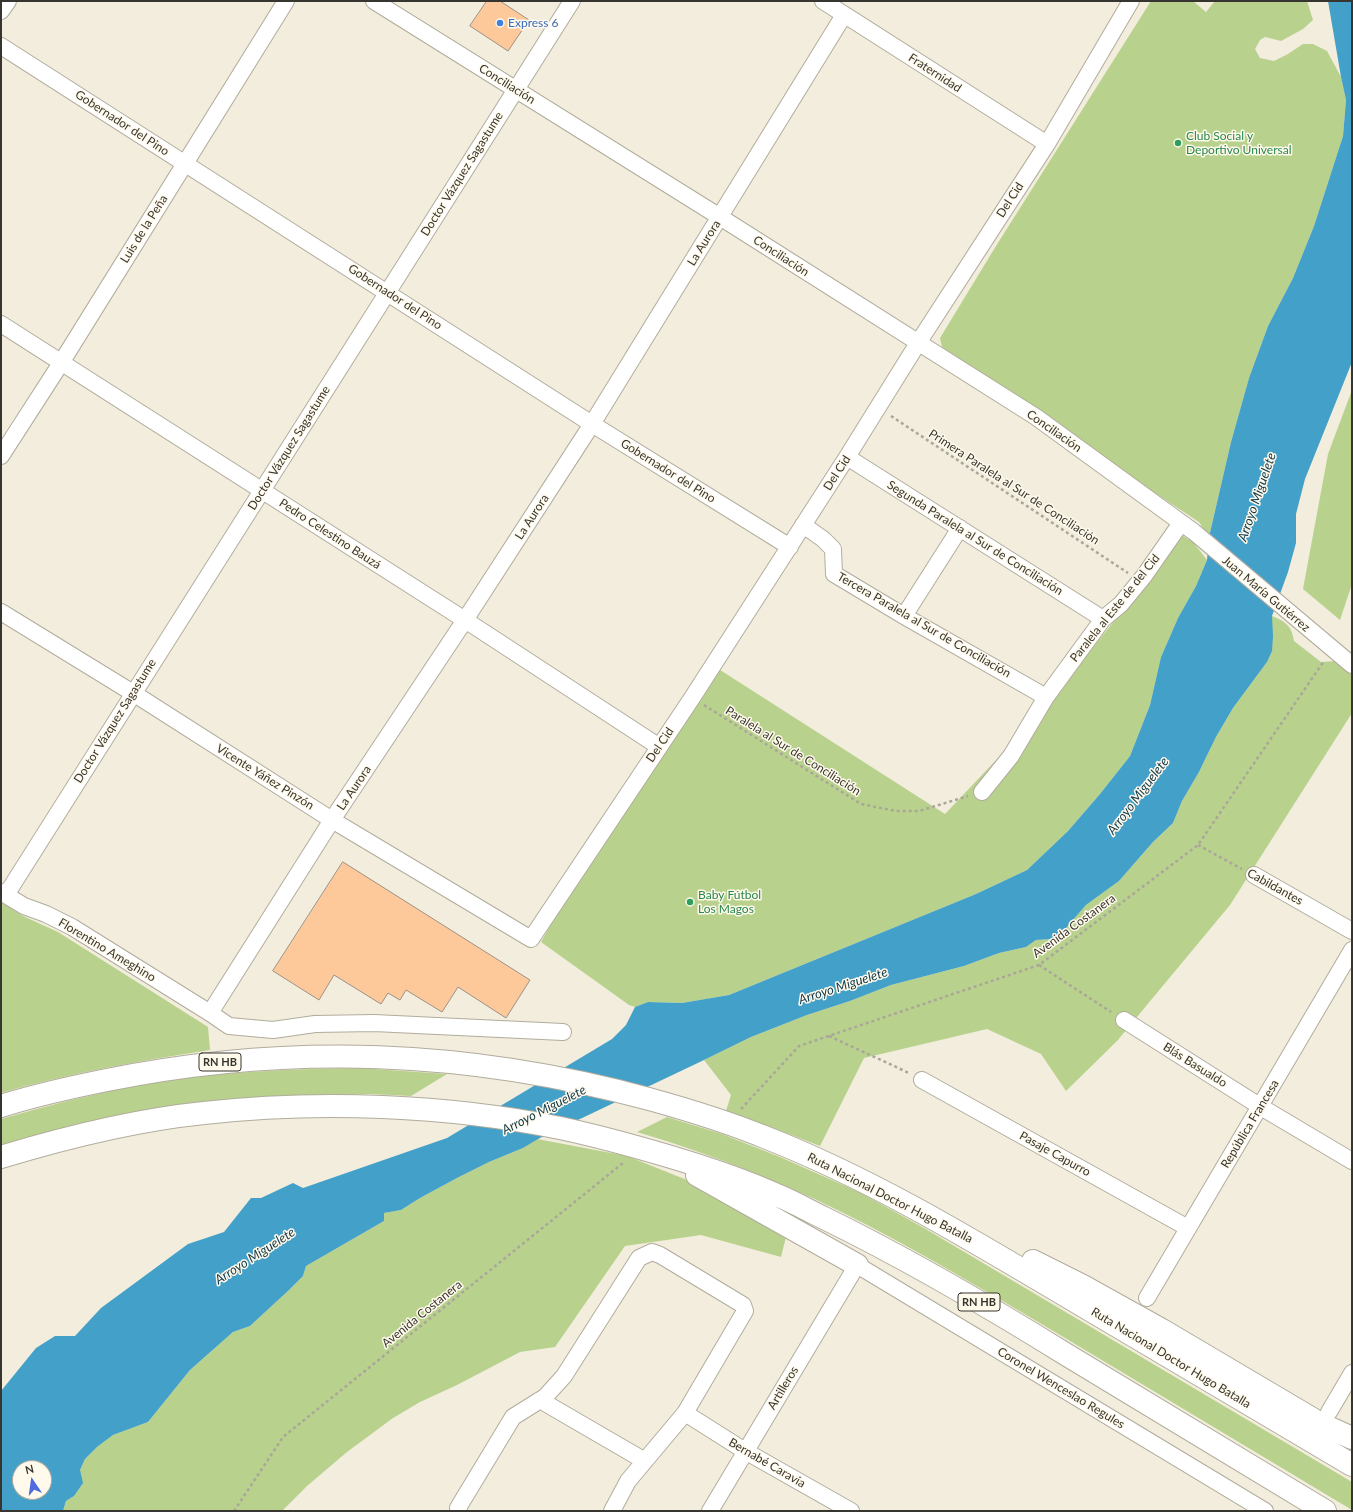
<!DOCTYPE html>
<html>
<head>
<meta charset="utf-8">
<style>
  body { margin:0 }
  #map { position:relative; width:1353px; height:1512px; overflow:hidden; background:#f2eddc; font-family:Lato,sans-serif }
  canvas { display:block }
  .frame { position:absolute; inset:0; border:2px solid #37352f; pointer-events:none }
  .north { position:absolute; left:12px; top:1460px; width:40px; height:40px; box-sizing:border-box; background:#fffaec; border:1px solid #afaba0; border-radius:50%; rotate:347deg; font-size:11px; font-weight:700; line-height:16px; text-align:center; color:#37352f }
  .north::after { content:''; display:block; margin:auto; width:14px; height:18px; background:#516adf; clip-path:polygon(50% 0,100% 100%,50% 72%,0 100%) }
</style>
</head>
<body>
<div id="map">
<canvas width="1353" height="1512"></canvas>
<div class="frame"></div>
<div class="north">N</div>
</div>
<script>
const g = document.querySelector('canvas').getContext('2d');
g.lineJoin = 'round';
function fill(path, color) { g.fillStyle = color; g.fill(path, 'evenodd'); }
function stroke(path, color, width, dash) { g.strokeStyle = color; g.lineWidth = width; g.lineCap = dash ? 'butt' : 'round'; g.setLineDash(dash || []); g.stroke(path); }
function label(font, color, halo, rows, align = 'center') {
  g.font = font + ' Lato,sans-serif'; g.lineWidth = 3; g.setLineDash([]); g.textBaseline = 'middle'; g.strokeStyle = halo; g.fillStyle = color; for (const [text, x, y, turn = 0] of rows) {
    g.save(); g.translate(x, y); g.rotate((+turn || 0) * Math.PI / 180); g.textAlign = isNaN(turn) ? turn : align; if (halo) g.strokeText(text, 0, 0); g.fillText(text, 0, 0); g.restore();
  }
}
const green = new Path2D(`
  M1151,1H1193L1206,12L1215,1H1307L1313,20L1303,29L1281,41L1265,37L1260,40L1255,49L1260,58L1274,61L1288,54L1303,44H1313L1327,51L1341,77L1346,100L1343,136L1314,226L1293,278L1268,326L1249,378L1231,442L1209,537L1199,522L1117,468L942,347L940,338L996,246Z
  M1352,390V584L1340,620L1303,589L1328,454Z
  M1180,534L1193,542L1207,560L1196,586L1178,618L1161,657L1150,705L1130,756L1100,794L1068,831L1027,870L976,894L729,995L682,1003L648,1002L635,1007L629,1005L541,942L558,912L717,668L945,814L1036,718L1123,610Z
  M1272,616C1285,621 1292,626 1294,641L1321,662L1336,661L1352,675V713L1230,905L1117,1041L1066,1091L1041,1054L987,1029L864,1058L820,1146L789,1134L726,1111L731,1095L704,1060L751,1037L807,1015L850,1001L891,985L964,966L999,953L1026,947L1036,940L1053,939L1066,928L1086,905L1119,881L1153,842L1173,823L1182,801L1199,772L1216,737L1233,708L1267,662L1272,633Z
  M1,902L23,916L58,932L208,1027L210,1050C139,1061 69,1073 1,1093Z
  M359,1068L447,1074L411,1096L371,1094L247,1098L163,1108L73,1125L1,1145V1119C45,1106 89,1095 134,1086C208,1072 284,1069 359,1068Z
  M667,1117L722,1134L780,1157L861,1193L924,1228L1352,1482V1510C1253,1451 1154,1391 1055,1332C994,1296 934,1260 871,1227C797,1188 718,1156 637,1132Z
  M537,1139L627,1156L707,1188L787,1233L781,1257L701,1235L625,1246L555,1347L520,1352L457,1385L420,1402L393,1418L347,1452L307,1486L282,1511H63L66,1501L74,1496L80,1470L85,1459L97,1447L113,1435L148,1422L190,1370L233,1332L250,1326L289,1290L303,1276L306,1266L384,1221V1213L401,1210L420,1198L457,1178L489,1162L523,1148Z`);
const water = new Path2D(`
  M1328,1H1352V362L1305,479L1296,514V543L1288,572L1272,616L1273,636L1272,651L1267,662L1233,708L1216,737L1199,772L1182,801L1173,823L1153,842L1119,881L1086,905L1066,928L1053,939L1036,940L1026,947L999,953L964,966L891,985L850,1001L807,1015L751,1037L704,1060L538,1139L523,1148L489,1162L457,1178L420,1198L401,1210L384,1213V1221L306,1266L303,1276L289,1290L250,1326L233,1332L190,1370L148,1422L113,1435L97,1447L85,1459L80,1470L83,1483L74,1496L66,1501L63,1511H1V1391L36,1348L55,1336H75L101,1308L188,1244L224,1232L251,1198H261L293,1183L303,1188L447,1138L612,1039L626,1025L635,1007L648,1002L682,1003L729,995L976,894L1027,870L1068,831L1100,794L1130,756L1150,705L1161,657L1178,618L1196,586L1207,560L1209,537L1231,442L1249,378L1268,326L1293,278L1314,226L1343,136L1346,100L1341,77ZM20,1468H44V1492H20Z`);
const building = new Path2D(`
  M487,1H500L529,20L508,51L470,26Z
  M343,862L530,980L506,1018L458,987L442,1012L406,990L400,1000L388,993L381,1004L334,975L319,1000L273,971Z`);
const path = new Path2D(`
  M891,416L1128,573
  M704,705L861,804L896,811H919L968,796
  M1198,845L1242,869
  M1039,965L1111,1012
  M829,1036L909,1073
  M741,1109L799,1046L1039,965L1198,845L1324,661
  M234,1511L283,1437L623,1163`);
const minor = new Path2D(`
  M374,1L720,217L1036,417L1194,532L1352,665
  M823,1L1047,144
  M1,11L8,1
  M1,46L592,424L790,547
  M1,324L465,620L658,746
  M1,456L61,363L286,1
  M847,457L1103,619
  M803,525L823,539L833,549L834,574L904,616L1046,697
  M1,612L133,693L332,820L531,939L692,698L847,457L918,343L1047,144L1131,1
  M904,616L960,528
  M982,792L1011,756L1046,697L1103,619L1121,604L1144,576L1181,523
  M1254,875L1352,931
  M1,892L24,906L46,914L72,927L210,1013L229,1026L273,1030L315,1024L374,1023L563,1032
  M6,895L572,1
  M210,1013L332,820L465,620L592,424L844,15
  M1124,1020L1261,1107L1352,1161
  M922,1080L1188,1228
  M1147,1298L1352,950
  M540,1400L645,1461
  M1329,1412L1352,1373
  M685,1413L745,1451L851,1511
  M459,1511L458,1508L513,1417L545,1397L564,1376L639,1258L652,1252L660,1255L743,1305L745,1311L685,1413L628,1481L612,1511
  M710,1511L857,1265L1265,1511`);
const highway = new Path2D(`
  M1,1106C36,1095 72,1087 107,1080C291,1043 468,1050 649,1099C689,1110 728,1122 767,1138C871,1179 967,1237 1063,1294C1159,1351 1256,1408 1352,1465
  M1,1157C67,1137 135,1120 204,1113C318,1100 448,1105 560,1128C598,1136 634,1146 671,1157C708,1168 744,1180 779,1196C794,1202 809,1211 824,1218C908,1259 988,1306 1067,1355C1153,1407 1239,1459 1325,1511
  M697,1175L857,1265
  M1033,1261L1083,1286L1162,1330L1321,1424L1352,1438`);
const markers = [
  [500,23,4,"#3f7fe0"],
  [1178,143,4,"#2e9e5b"],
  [690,902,4,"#2e9e5b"]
];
const shields = [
  [220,1062,42],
  [979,1302,42]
];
const shieldNames = [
  ["RN HB",220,1062],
  ["RN HB",979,1302]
];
const shopNames = [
  ["Express 6",508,23]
];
const streetNames = [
  ["Fraternidad",935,73,33],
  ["Conciliación",507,84,32],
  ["Gobernador del Pino",122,123,33],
  ["Doctor Vázquez Sagastume",462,174,-58],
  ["Del Cid",1010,200,-57],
  ["Luis de la Peña",144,229,-58],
  ["La Aurora",704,243,-58],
  ["Conciliación",781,256,33],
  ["Gobernador del Pino",395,297,33],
  ["Conciliación",1054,431,35],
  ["Doctor Vázquez Sagastume",289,448,-58],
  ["Gobernador del Pino",668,471,32],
  ["Del Cid",837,473,-57],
  ["Primera Paralela al Sur de Conciliación",1014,487,33],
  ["La Aurora",532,517,-57],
  ["Pedro Celestino Bauzá",330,534,33],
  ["Segunda Paralela al Sur de Conciliación",975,538,32],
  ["Juan María Gutiérrez",1266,594,40],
  ["Paralela al Este de del Cid",1115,608,-51],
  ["Tercera Paralela al Sur de Conciliación",924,625,30],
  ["Doctor Vázquez Sagastume",115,721,-58],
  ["Del Cid",660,745,-56],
  ["Paralela al Sur de Conciliación",793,751,32],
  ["Vicente Yáñez Pinzón",265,777,32],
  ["La Aurora",354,788,-56],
  ["Cabildantes",1275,887,29],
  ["Avenida Costanera",1074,926,-36],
  ["Florentino Ameghino",107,950,31],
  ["Blás Basualdo",1195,1065,32],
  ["República Francesa",1250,1124,-59],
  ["Pasaje Capurro",1055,1154,29],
  ["Ruta Nacional Doctor Hugo Batalla",890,1198,27],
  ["Avenida Costanera",422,1314,-39],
  ["Ruta Nacional Doctor Hugo Batalla",1171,1358,31],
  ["Artilleros",783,1388,-59],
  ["Coronel Wenceslao Regules",1061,1388,31],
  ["Bernabé Caravia",767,1463,30]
];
const leisureNames = [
  ["Club Social y",1186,136],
  ["Deportivo Universal",1186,150],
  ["Baby Fútbol",698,895],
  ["Los Magos",698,909]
];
const waterNames = [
  ["Arroyo Miguelete",1257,497,-71],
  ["Arroyo Miguelete",1138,796,-53],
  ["Arroyo Miguelete",843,986,-18],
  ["Arroyo Miguelete",544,1110,-27],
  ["Arroyo Miguelete",255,1256,-33]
];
fill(green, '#b8d28d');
fill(water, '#43a0c9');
fill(building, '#fdc99a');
stroke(building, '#9d9084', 1);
stroke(minor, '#b1ac9c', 18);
stroke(highway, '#b1ac9c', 24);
stroke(path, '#aaa699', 2.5, [3, 3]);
stroke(minor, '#fff', 16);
stroke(highway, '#fff', 22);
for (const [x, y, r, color] of markers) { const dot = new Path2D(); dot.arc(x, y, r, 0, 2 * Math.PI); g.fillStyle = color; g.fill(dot); stroke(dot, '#fffaec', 1.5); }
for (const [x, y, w] of shields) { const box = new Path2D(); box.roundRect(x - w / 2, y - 9, w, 18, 3); g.fillStyle = '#fffaec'; g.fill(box); stroke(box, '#37352f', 1); }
label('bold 11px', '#37352f', null, shieldNames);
label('12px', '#366cbe', '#fffaec', shopNames, 'left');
label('12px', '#37352f', '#fffaec', streetNames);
label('12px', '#27864d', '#fffaec', leisureNames, 'left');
label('italic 13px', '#0f384a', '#fffaec', waterNames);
</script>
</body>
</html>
